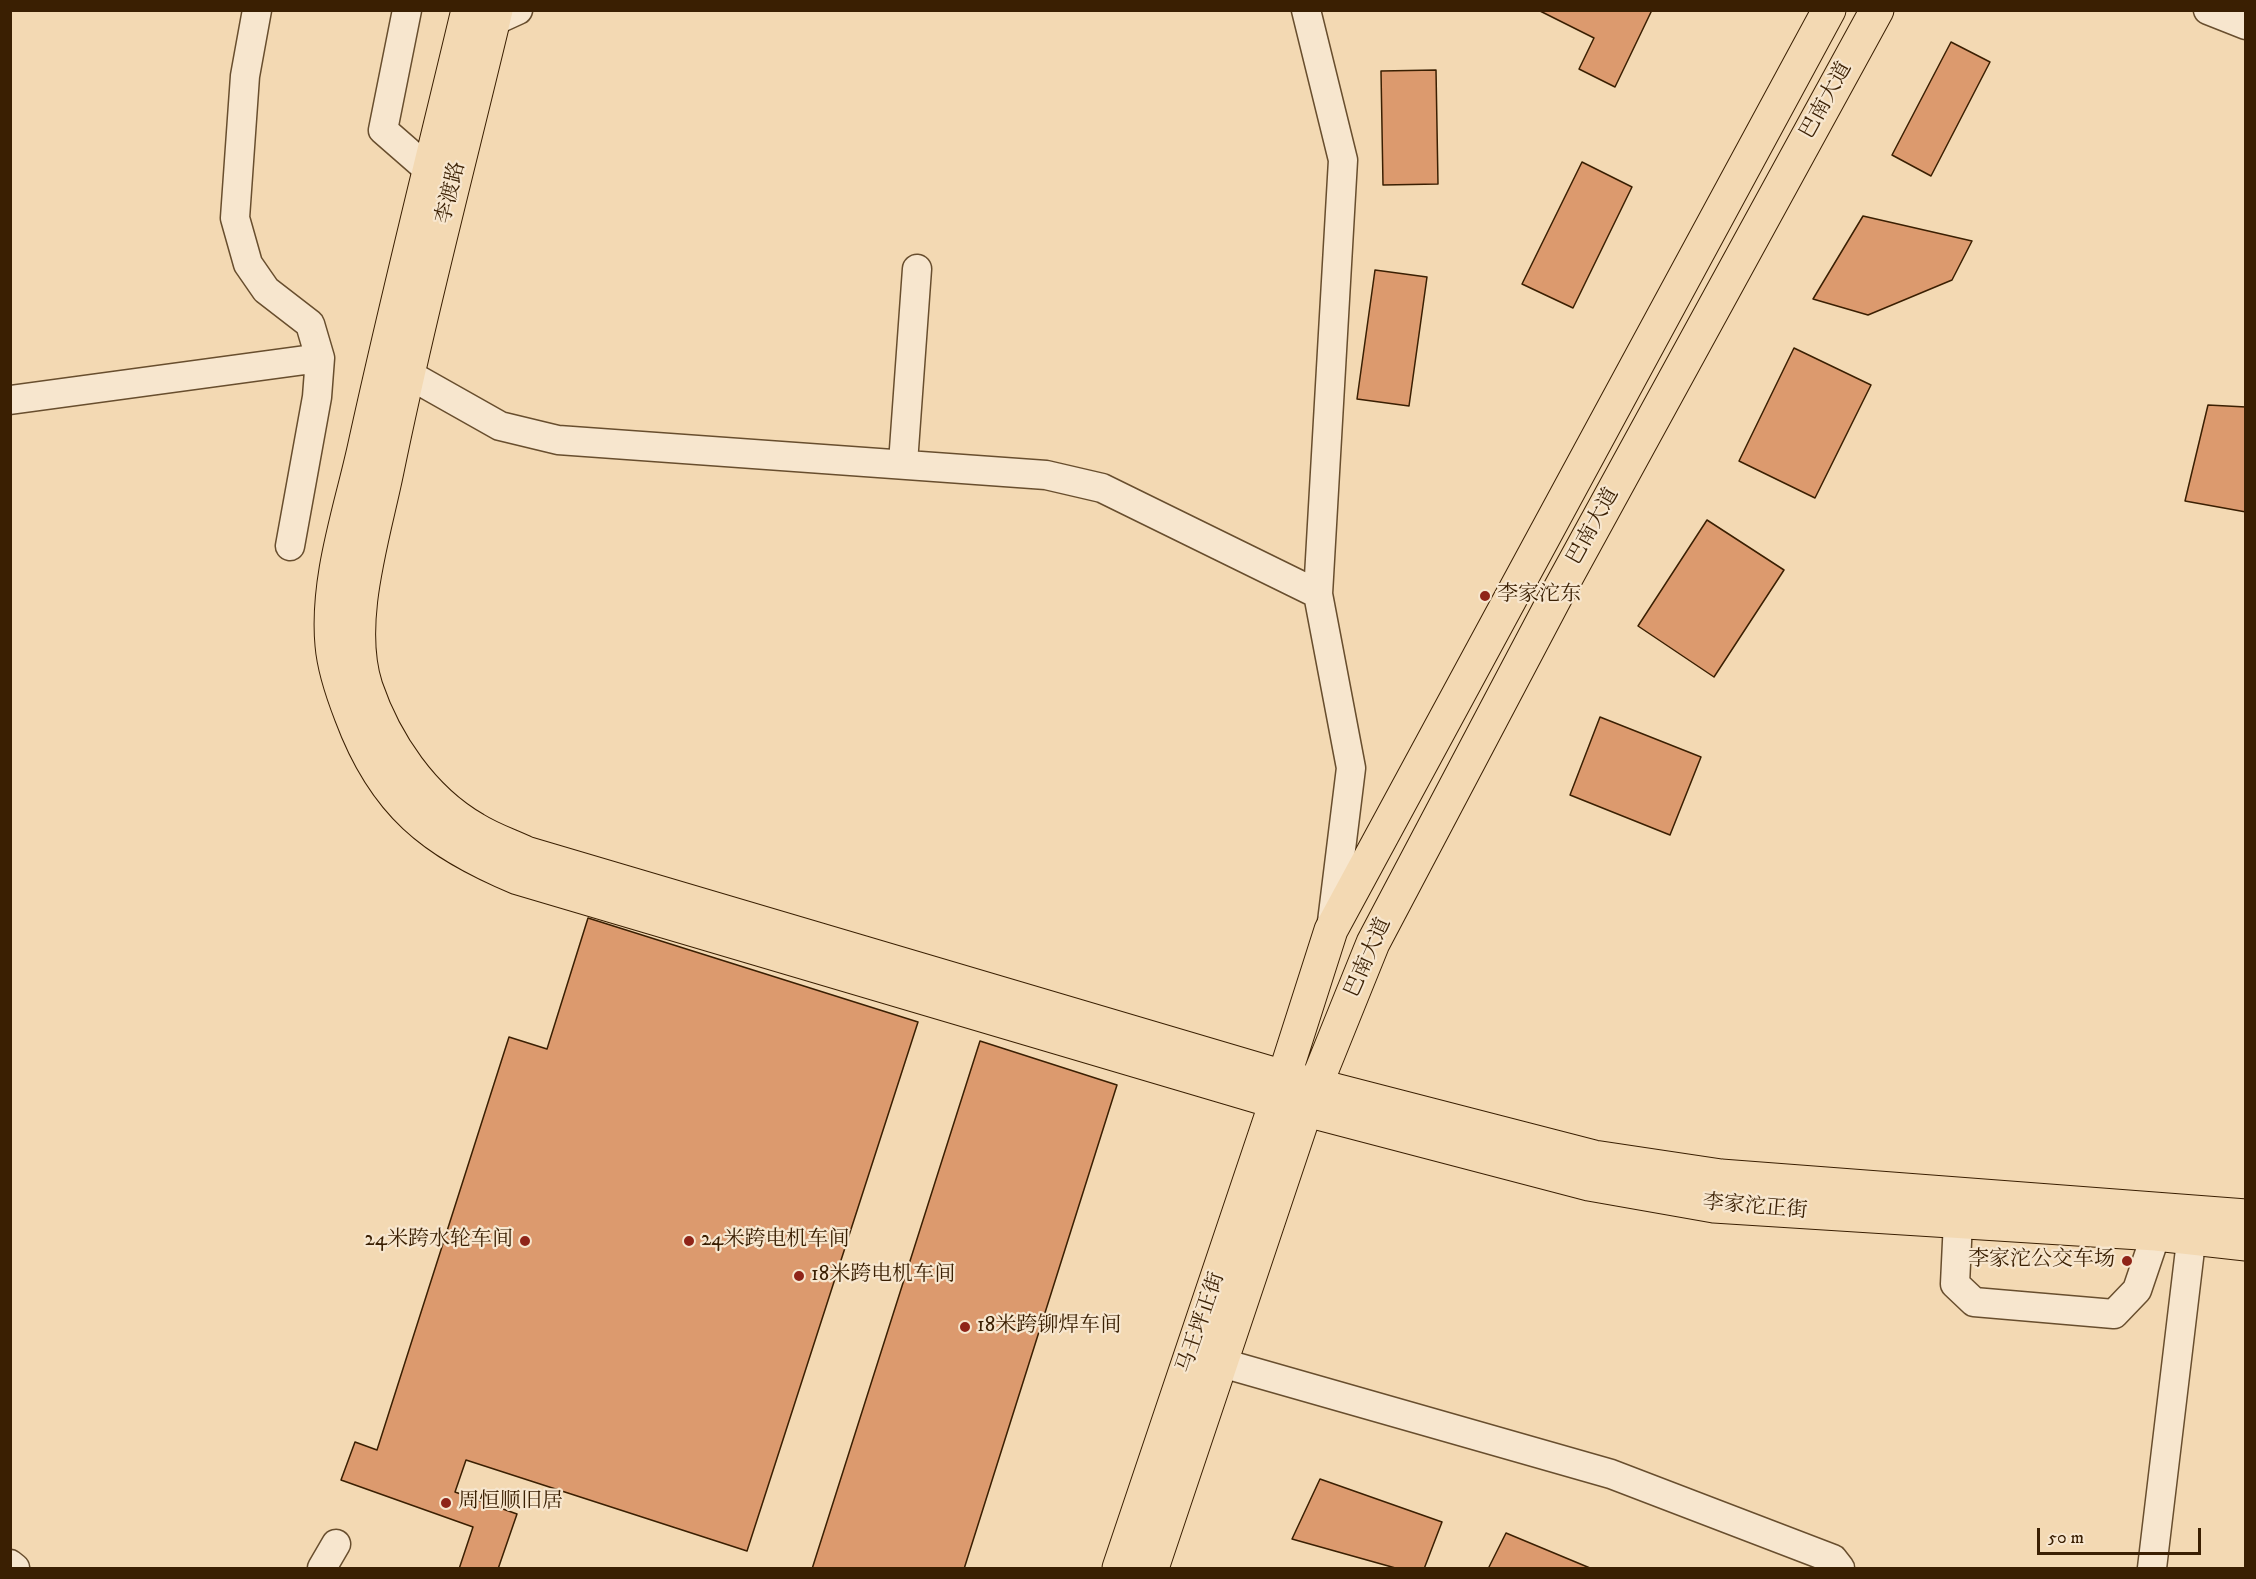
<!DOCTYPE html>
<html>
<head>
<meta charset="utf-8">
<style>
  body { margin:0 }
  #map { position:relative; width:2256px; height:1579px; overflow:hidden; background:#f3d9b3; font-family:"IM FELL DW Pica",serif }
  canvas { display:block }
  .frame { position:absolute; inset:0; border:12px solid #3a1f02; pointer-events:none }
  .scale { position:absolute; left:2037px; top:1528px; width:164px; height:27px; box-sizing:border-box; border:3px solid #3a1f02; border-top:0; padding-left:8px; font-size:18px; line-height:21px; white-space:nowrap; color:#3a1f02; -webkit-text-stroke:4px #f7e6ce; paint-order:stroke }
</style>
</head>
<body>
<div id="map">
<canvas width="2256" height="1579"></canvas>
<div class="frame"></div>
<div class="scale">50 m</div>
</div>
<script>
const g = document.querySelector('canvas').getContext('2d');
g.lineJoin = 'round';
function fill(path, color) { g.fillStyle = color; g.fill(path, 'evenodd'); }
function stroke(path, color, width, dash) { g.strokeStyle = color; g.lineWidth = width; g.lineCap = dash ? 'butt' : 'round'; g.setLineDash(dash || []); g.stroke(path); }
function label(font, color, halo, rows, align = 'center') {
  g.font = font + ' "IM FELL DW Pica","Noto Serif SC",serif'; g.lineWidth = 4.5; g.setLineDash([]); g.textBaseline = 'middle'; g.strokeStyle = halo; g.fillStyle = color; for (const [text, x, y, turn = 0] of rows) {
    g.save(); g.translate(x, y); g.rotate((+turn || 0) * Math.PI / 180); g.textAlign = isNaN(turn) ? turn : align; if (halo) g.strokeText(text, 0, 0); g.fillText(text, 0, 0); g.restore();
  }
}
const building = new Path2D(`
  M1538,10H1652L1615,87L1579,69L1594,38Z
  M1951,42L1990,62L1931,176L1892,155Z
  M1436,70L1438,184L1383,185L1381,71Z
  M1582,162L1632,187L1573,308L1522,284Z
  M1863,216L1972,241L1952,280L1868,315L1813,299Z
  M1375,270L1427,277L1409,406L1357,399Z
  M1794,348L1871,385L1815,498L1739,461Z
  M2208,405L2246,407V512L2185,501Z
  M1707,520L1784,570L1714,677L1638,626Z
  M1600,717L1701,757L1670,835L1570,795Z
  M588,918L918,1022L747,1551L466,1460L455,1492L517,1514L498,1569H459L473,1527L341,1480L355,1442L377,1450L509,1037L547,1049Z
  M980,1041L1117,1085L964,1569H812Z
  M1320,1479L1442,1522L1424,1569H1399L1292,1539Z
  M1506,1533L1590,1568V1569H1488Z`);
const minor = new Path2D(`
  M257,10L245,76L235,218L248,264L266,290L310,324L320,358L317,397L290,546
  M407,10L383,130L430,171
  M1306,10L1343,160L1318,594L1351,768L1332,922
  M2208,10L2246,25
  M494,21L518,10
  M390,364L500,426L558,440L1046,475L1102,488L1318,594
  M10,400L320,358
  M903,463L917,269
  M1959,1200L1955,1284L1974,1302L2114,1314L2137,1290L2156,1234
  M1222,1363L1611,1474L1833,1559L1840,1568
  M10,1564L15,1568
  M322,1568L336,1544
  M2152,1568L2194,1216`);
const major = new Path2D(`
  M468,10C433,157 396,302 364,449C350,512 326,580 332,645C334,669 342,692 351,715C384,804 432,842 518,878L1276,1102L1589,1184L1714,1206L2156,1234L2246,1244
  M496,10C459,164 419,316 387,471C374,535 345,622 366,687C385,743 423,799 475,829C491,839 509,845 526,853L1284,1077L1594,1157L1721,1176L2246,1216
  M1119,1568L1276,1102L1331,930L1829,10
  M1152,1568L1306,1109L1373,943L1555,598L1877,10`);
const markers = [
  [1485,596,6,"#8f2418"],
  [525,1241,6,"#8f2418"],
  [689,1241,6,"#8f2418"],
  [2127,1261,6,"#8f2418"],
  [799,1276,6,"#8f2418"],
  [965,1327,6,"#8f2418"],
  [446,1503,6,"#8f2418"]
];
const streetNames = [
  ["巴南大道",1827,101,-61],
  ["李渡路",452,193,-76],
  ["巴南大道",1594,527,-61],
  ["巴南大道",1369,958,-66],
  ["李家沱正街",1755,1208,5],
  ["马王坪正街",1202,1323,-71]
];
const poiNames = [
  ["李家沱东",1497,596],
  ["24米跨水轮车间",513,1241,"right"],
  ["24米跨电机车间",701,1241],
  ["李家沱公交车场",2115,1261,"right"],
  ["18米跨电机车间",811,1276],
  ["18米跨铆焊车间",977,1327],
  ["周恒顺旧居",458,1503]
];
fill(building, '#dc9a6e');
stroke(building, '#3a1f02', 1.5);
stroke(minor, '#684e2e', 31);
stroke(major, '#3a1f02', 35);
stroke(minor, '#f7e6ce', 28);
stroke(major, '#f3d9b3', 33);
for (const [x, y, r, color] of markers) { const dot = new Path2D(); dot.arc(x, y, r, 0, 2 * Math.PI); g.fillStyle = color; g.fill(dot); stroke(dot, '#f7e6ce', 2); }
label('21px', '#3a1f02', '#f7e6ce', streetNames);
label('21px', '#3a1f02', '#f7e6ce', poiNames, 'left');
</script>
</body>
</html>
